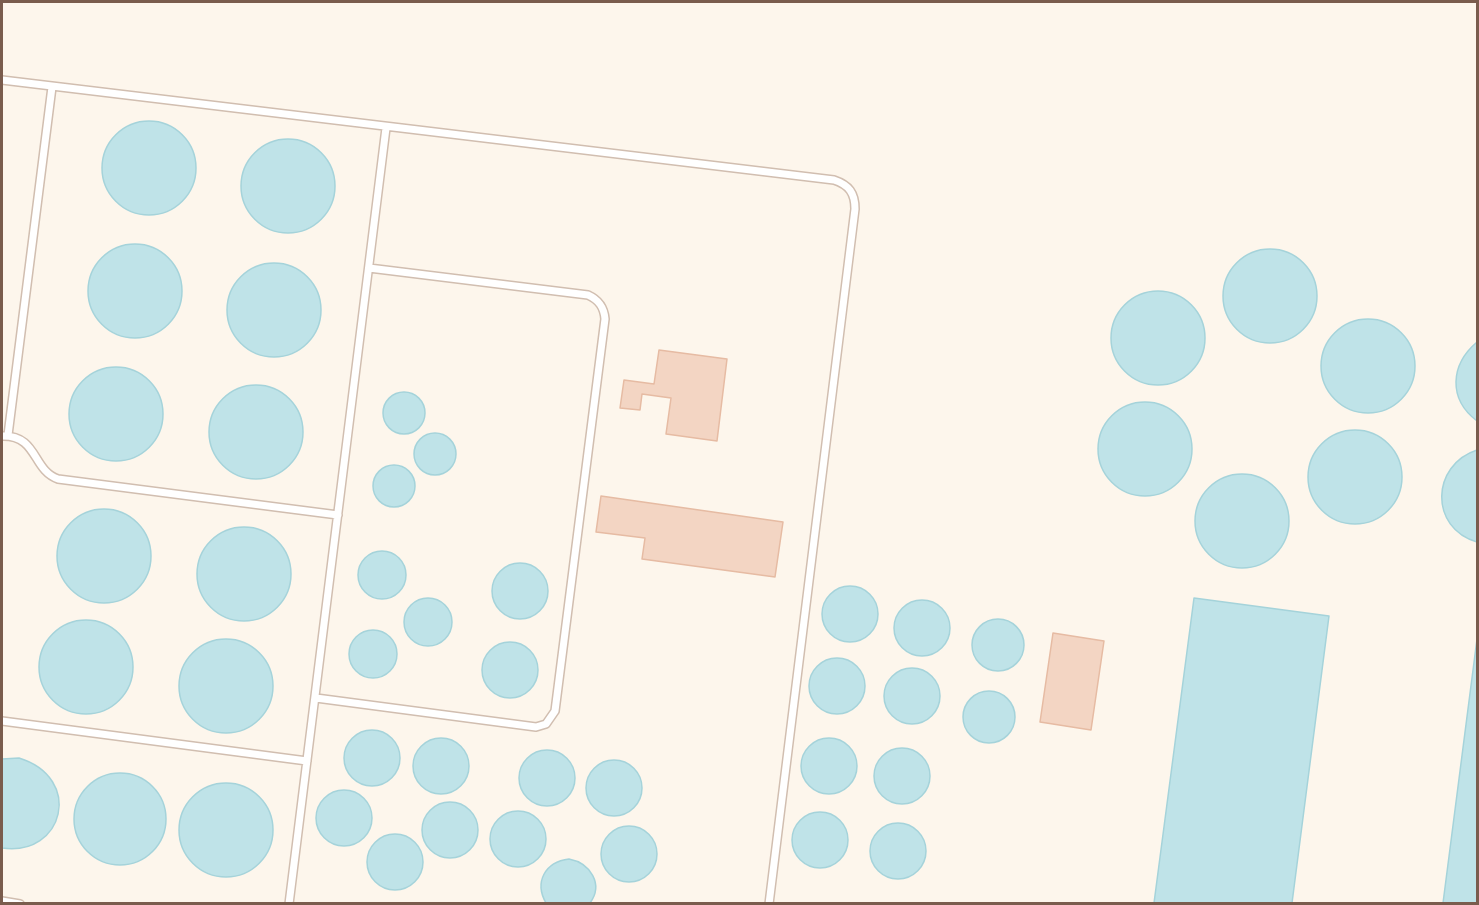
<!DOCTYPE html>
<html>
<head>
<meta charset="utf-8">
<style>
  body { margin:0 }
  #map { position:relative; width:1479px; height:905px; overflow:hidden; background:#fdf6ec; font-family:"Noto Sans",sans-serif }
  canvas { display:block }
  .frame { position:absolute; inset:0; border:3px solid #7a5c4d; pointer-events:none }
</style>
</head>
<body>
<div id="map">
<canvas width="1479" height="905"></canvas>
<div class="frame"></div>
</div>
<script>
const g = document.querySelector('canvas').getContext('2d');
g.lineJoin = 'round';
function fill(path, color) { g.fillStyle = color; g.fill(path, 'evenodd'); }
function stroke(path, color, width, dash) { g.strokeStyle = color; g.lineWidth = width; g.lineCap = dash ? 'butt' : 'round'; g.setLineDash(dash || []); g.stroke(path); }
const water = new Path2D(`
  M102 168a47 47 0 1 1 94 0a47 47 0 1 1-94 0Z
  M241 186a47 47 0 1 1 94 0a47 47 0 1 1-94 0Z
  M88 291a47 47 0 1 1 94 0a47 47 0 1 1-94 0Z
  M1223 296a47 47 0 1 1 94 0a47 47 0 1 1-94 0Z
  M227 310a47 47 0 1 1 94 0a47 47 0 1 1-94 0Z
  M1111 338a47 47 0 1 1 94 0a47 47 0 1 1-94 0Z
  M1321 366a47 47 0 1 1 94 0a47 47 0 1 1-94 0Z
  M1477,342V421C1448,399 1450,365 1477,342Z
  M69 414a47 47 0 1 1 94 0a47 47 0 1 1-94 0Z
  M209 432a47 47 0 1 1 94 0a47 47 0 1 1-94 0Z
  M383 413a21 21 0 1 1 42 0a21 21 0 1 1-42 0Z
  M1098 449a47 47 0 1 1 94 0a47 47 0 1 1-94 0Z
  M1308 477a47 47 0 1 1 94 0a47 47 0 1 1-94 0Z
  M414 454a21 21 0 1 1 42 0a21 21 0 1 1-42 0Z
  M1477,450H1478L1477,542C1429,528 1431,465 1477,450Z
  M373 486a21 21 0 1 1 42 0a21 21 0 1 1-42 0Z
  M1195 521a47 47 0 1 1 94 0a47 47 0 1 1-94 0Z
  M57 556a47 47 0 1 1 94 0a47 47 0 1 1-94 0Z
  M197 574a47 47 0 1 1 94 0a47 47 0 1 1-94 0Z
  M358 575a24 24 0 1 1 48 0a24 24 0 1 1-48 0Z
  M492 591a28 28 0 1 1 56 0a28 28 0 1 1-56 0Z
  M822 614a28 28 0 1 1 56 0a28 28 0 1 1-56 0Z
  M1194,598L1329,616L1292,903H1154Z
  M404 622a24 24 0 1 1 48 0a24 24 0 1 1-48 0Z
  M894 628a28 28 0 1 1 56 0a28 28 0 1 1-56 0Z
  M972 645a26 26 0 1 1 52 0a26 26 0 1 1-52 0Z
  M39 667a47 47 0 1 1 94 0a47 47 0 1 1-94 0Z
  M349 654a24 24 0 1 1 48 0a24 24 0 1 1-48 0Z
  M179 686a47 47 0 1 1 94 0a47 47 0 1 1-94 0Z
  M1477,639V903H1443Z
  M482 670a28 28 0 1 1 56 0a28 28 0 1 1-56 0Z
  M809 686a28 28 0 1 1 56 0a28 28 0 1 1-56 0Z
  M884 696a28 28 0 1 1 56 0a28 28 0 1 1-56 0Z
  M963 717a26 26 0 1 1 52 0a26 26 0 1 1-52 0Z
  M344 758a28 28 0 1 1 56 0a28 28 0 1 1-56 0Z
  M413 766a28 28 0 1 1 56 0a28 28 0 1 1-56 0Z
  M801 766a28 28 0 1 1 56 0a28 28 0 1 1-56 0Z
  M874 776a28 28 0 1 1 56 0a28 28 0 1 1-56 0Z
  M519 778a28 28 0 1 1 56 0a28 28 0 1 1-56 0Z
  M19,758C84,778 64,857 2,848V759Z
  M586 788a28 28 0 1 1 56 0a28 28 0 1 1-56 0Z
  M74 819a46 46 0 1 1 92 0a46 46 0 1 1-92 0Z
  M179 830a47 47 0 1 1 94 0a47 47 0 1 1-94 0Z
  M316 818a28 28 0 1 1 56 0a28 28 0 1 1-56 0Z
  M422 830a28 28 0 1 1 56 0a28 28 0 1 1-56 0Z
  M490 839a28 28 0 1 1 56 0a28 28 0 1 1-56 0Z
  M792 840a28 28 0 1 1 56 0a28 28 0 1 1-56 0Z
  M870 851a28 28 0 1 1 56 0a28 28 0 1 1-56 0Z
  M601 854a28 28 0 1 1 56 0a28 28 0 1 1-56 0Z
  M367 862a28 28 0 1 1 56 0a28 28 0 1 1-56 0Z
  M569,859C590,863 604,884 590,903H546C534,882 545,862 569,859Z`);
const building = new Path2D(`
  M659,350L727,359L717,441L666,434L671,398L642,394L640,410L620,408L624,380L654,384Z
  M601,496L783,522L775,577L642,559L645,538L596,532Z
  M1053,633L1104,641L1091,730L1040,722Z`);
const lane = new Path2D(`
  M2,80L834,180C849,185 855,193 855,209L769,904
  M8,435L52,87
  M2,436C38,435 32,470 58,479L338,515
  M316,698L536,727L546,724L555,711L605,319C604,307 599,300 588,295L369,268
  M2,721L307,761
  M2,901L20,904
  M289,904L386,128`);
fill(water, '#bfe3e8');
stroke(water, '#a5d3da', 1.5);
fill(building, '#f3d5c3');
stroke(building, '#e6bba3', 1.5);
stroke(lane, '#d1beb0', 10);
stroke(lane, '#fff', 7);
</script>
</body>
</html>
